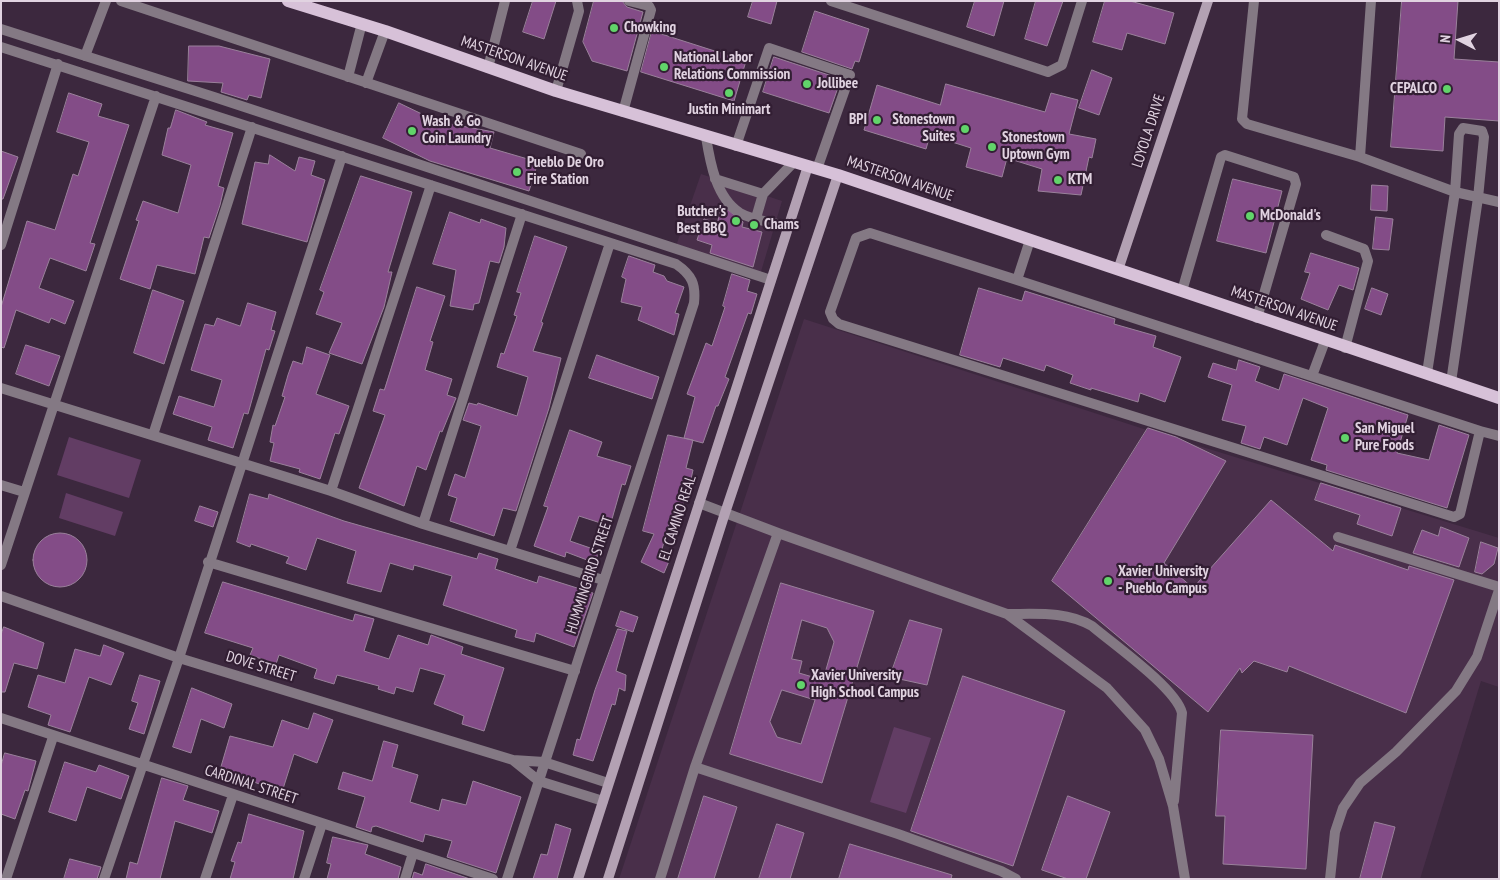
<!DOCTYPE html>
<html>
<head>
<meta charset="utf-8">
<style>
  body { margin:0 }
  #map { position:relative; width:1500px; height:880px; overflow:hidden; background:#3c283e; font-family:"PT Sans Narrow",sans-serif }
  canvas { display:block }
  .frame { position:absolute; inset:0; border:2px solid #e1d3e1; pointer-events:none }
  .north { position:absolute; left:1435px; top:15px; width:50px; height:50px; -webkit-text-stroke:4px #321e33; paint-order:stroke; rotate:275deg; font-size:14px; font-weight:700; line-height:20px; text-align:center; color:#e1d3e1 }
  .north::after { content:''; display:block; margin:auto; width:18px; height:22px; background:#e1d3e1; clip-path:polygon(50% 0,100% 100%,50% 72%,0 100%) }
</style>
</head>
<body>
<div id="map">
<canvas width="1500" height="880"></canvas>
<div class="frame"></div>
<div class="north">N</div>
</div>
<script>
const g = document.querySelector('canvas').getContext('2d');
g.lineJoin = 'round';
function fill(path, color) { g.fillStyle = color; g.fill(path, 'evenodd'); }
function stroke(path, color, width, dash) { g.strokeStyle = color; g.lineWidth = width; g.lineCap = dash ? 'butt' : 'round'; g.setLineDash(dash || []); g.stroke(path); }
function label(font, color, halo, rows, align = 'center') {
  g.font = font + ' "PT Sans Narrow",sans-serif'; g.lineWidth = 4.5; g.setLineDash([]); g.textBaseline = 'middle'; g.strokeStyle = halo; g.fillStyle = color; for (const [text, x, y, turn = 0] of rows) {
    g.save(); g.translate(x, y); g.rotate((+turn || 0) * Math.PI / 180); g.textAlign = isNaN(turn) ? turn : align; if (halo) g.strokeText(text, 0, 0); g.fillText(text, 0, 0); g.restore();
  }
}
const built = new Path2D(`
  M701,174L782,201L760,275L676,246Z
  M804,319L1147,430L1499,538V687L1481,681L1420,879H619Z`);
const green = new Path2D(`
  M69,437L141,460L129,498L57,475Z
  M66,493L123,512L115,536L59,518Z
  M894,727L931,738L906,813L870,802Z`);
const building = new Path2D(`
  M533,1H556L544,39L523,32Z
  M594,1H622L627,7L643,12L627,71L592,61L583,42Z
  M753,1H777L771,24L748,17Z
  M975,1H1004L994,36L967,27Z
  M1036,1H1063L1047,46L1025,39Z
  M1105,1H1130L1174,13L1165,44L1127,33L1122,50L1093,42Z
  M1402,1H1458L1454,59L1499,62V121L1445,117L1443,151L1391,147Z
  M815,11L869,29L859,62L855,61L852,69L802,52Z
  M652,31L746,61L734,101L641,72Z
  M189,46H219L270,59L261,98L249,95L247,100L221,92L223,83L188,81Z
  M774,57L841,79L829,113L763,92Z
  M1092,70L1112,78L1099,115L1079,108Z
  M946,84L1045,112L1051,93L1078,100L1069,134L1096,139L1092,158L1089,157L1081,195L1038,191L1042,169L1007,158L1002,177L966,167L971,148L930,135L926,149L864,130L877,85L940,105Z
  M69,93L102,104L98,116L129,125L90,243L95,244L86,271L50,258L39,288L74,301L65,324L51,318L49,323L16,310L4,348L1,347V307L27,221L55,230L73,174L78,176L89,142L57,132Z
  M399,103L451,128V124L494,132L490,148L538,162L529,191L430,161L383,138Z
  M176,110L207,122L205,125L233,133L218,186L224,188L220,205L209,238L204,237L195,274L157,265L150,289L120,279L139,221L136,220L143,201L178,213L191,165L162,155L168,128H170Z
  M1,151L18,157L3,199H1Z
  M270,155L295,171L299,157L315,161L311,175L325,180L307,242L242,224L255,162L268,164Z
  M361,176L412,192L388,272H392L384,307L362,364L329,353L342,323L316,314L324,292L320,290Z
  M1233,179L1282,191L1266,253L1217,241Z
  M1372,185L1388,186L1387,211L1371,210Z
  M722,205L743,222L742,227L762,232L753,267L710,253L712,245L697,240L704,219L717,223Z
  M450,212L480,223L481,219L506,228L504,247L499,263L490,261L479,303L474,304L473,310L450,306L456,270L433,264Z
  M1376,217L1393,219L1389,250L1373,249Z
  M535,236L567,247L541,322L543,323L533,351L561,358L549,408L516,511L503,508L494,536L450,521L457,498L448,495L455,474L465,478L481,426L463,420L469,403L477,405L478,403L517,416L528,377L497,367L501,353L504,354L517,316L514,315L521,293L517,292Z
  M1311,253L1359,268L1353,290L1339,285L1328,310L1301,299L1310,273L1305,272Z
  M629,256L655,265L653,272L664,276L667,281L684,287L675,313L679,314L674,335L638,320L642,307L621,302L626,279L622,277Z
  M732,274L750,280L747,291L757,294L751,314L748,313L725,377L729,379L718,406H716L703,443L684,438L695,397L687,394L706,343L712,346L725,307L723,306Z
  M417,287L445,296L430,341L433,342L425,370L452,379L447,395L456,398L442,432L440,431L426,470L417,466L404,506L359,488L385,415L373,411L380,389L384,390Z
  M979,288L1022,301L1025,291L1115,319L1114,324L1156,336L1153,347L1181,357L1165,402L1140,393L1138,402L1091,388V390L1070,383L1073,375L1046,365L1044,371L1003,358L1000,367L960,355Z
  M1372,288L1388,294L1381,315L1365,309Z
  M153,290L184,301L164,364L134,353Z
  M248,303L276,312L271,330L275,331L269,350L266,349L248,414L244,413L233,448L208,440L212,427L173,414L179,396L214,407L222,380L191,370L205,324L214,326L217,318L240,326Z
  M26,345L60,356L49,386L16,374Z
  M307,347L330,355L316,394L349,406L339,434L335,433L320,479L299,472L300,469L270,461L274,443L270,442L273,425L275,426L285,397L282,396L288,375L293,361L302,364Z
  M597,355L659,377L652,399L589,378Z
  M1239,360L1260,367L1255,381L1279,390L1284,374L1408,415L1397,453L1429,460L1439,425L1469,435L1447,508L1326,470L1327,465L1311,460L1328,408L1303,398L1287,445L1264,437L1260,449L1241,443L1246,426L1222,420L1232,385L1208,377L1213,363L1236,370Z
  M1148,428L1176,437L1226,461L1164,563L1193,588L1271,500L1333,551L1335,545L1408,570L1409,566L1454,580L1406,713L1289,666L1287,672L1254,661L1242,673L1240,668L1208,712L1052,581Z
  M570,430L602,442L597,456L631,466L625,485L622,484L610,526L579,516L570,541L599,551L595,563L566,552L565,557L534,546L548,507L544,506Z
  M668,435L693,440L686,468L693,470L686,502H684L678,520L671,518L662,549L672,554L664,573L641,562L654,534L643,531Z
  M1321,483L1401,508L1392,536L1357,524L1360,515L1315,500Z
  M250,494L268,499L269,494L344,521L477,559L479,553L498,559L495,569L537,583L539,576L593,593L574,647L536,633L534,642L515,637L517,630L443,605L452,576L414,565L413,570L390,563L381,592L347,583L356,551L317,538L306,570L286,563L289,557L251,544L250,547L237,542Z
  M200,506L218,512L213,527L195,521Z
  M1441,527L1469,538L1459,567L1413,553L1422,530L1438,536Z
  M33 560a27 27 0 1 1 54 0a27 27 0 1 1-54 0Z
  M1481,542L1498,548L1494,564L1482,574L1475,572Z
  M223,582L353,621L355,614L374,619L364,651L389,659L398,635L428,645L431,635L463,647L461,654L504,668L484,731L462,724L464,716L434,704L445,675L420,668L413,692L396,687L394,694L378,689L379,686L337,675L334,684L314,678L317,669L279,655L276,664L250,655L253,648L205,633Z
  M781,583L874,611L822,783L730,754ZM802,620L827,628L834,642L823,680L799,673L802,661L792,659ZM782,690L815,700L801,744L777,737L770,722Z
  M621,611L638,617L633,632L616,626Z
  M910,620L942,629L927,685L890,677Z
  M4,627L44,643L37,669L14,663L5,692H1V635Z
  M618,629L627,631L616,671L626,675L625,691L619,688L615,705L612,704L593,761L573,755L577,739L580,740L595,690Z
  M104,645L124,653L111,685L89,677L70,732L48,725L51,715L28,707L38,675L65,683L75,649L100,656Z
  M140,675L160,681L144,734L129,729L138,703L132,701Z
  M963,676L1065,711L1013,866L911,831Z
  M192,688L232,704L224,728L201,719L191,753L173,747Z
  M314,713L333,720L317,763L294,754L282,792L220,770L230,736L273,747L282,720L308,729Z
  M1221,730L1313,735L1306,869L1223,864L1225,816H1216Z
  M384,741L398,745L392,767L418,775L410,802L439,811L442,799L466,805L473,781L521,797L496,873L447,857L452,841L425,834L423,842L376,826L372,827L371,832L356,827L365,797L338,789L343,772L372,781Z
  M5,753L36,761L28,791L25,790L15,819L1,814V766Z
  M65,762L96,772L99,765L129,776L121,799L87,787L76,821L49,812Z
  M162,778L188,786L183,800L219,811L212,833L175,821L160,879H126L130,862L137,864Z
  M704,796L737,807L714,879H678Z
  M1068,796L1110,812L1086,879H1068L1042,870Z
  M249,814L304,831L293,879H230L235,862L231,861L238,842L241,843Z
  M1375,822L1395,827L1381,879H1360Z
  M556,824L571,829L557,879H533L541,854L547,855Z
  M777,824L804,833L790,879H759Z
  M333,837L368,845L365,854L401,867L398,879H327L331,864L327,863Z
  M850,844L952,875L951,879H839Z
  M70,859L101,867L97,879H64Z
  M426,864L470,879H412L414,872L422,875Z`);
const lane = new Path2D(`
  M121,1L581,154
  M1254,1L1242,119L1247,124L1360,157
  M1371,1L1360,157L1455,192L1499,202
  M1,29L214,97L771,280
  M85,56L106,1
  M488,68L505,1
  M348,77L362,23
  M366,83L385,31
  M556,91L579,11L577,1
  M623,112L651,10L649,6L629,1
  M706,137C710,162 716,198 740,213C754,221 773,222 788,227
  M736,146L769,48L850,75L817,169
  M715,179L763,194L794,162
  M756,218L763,194
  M1326,235L1364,249L1368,261L1345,348
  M1017,280L1480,431L1460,514L1454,517L839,324L833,319L830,312L856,238L870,233L1017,280L1030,240
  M1182,291L1221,157L1225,155L1294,177L1296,184L1257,318
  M1427,373L1455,192L1459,134L1463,128L1482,131L1484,137L1478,198L1451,382
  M1312,376L1325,341
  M1480,431L1499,436
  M699,503L778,533L695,767L898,834L1001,871L1016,879
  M778,533L1007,614L1107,688L1145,730L1159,759L1173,806L1185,879
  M1338,537L1499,587
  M1007,614C1037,614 1066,611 1092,626C1113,644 1176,688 1182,713L1174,801
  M660,879L695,767
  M1330,879L1335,832L1343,808L1360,783L1396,752L1456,691L1477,657L1499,590`);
const street = new Path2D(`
  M831,1L1048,72L1062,65L1082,1
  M1,47L676,264C692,275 696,284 694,303L507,879
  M1,245L58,64
  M1,388L331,491L423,524L603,580
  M153,435L252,127
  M1,485L24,492
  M331,491L431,185
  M423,524L522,214
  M510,551L610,243
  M208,562L575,671
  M1,565L156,96
  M1,596L179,658L513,760L544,762L608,783
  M1,718L493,879
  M513,760L539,781L603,801
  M6,879L53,737
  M104,879L179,658L342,156
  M205,879L233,795
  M304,879L322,824
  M405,879L413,853`);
const secondary = new Path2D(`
  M1118,270L1208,1
  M578,879L808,166
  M608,879L725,513L838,175`);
const primary = new Path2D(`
  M288,1L385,31L556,91L838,175L1499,398`);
const markers = [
  [614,28,5,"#61d46a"],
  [664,67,5,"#61d46a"],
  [807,84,5,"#61d46a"],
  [1447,89,5,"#61d46a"],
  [729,93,5,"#61d46a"],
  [877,120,5,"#61d46a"],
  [965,129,5,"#61d46a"],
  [412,131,5,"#61d46a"],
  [992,147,5,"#61d46a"],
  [517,172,5,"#61d46a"],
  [1058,180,5,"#61d46a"],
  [1250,216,5,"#61d46a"],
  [736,221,5,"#61d46a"],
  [754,225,5,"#61d46a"],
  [1345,438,5,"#61d46a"],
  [1108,581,5,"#61d46a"],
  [801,685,5,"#61d46a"]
];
const poiNames = [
  ["Chowking",624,28],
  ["National Labor",674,58],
  ["Relations Commission",674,75],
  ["Jollibee",817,84],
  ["CEPALCO",1437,89,"right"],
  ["Justin Minimart",729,110,"center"],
  ["BPI",867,120,"right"],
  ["Stonestown",955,120,"right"],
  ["Suites",955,137,"right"],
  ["Wash & Go",422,122],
  ["Coin Laundry",422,139],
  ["Stonestown",1002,138],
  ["Uptown Gym",1002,155],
  ["Pueblo De Oro",527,163],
  ["Fire Station",527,180],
  ["KTM",1068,180],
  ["Butcher's",726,212,"right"],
  ["Best BBQ",726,229,"right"],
  ["McDonald's",1260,216],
  ["Chams",764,225],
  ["San Miguel",1355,429],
  ["Pure Foods",1355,446],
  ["Xavier University",1118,572],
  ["- Pueblo Campus",1118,589],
  ["Xavier University",811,676],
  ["High School Campus",811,693]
];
const streetNames = [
  ["MASTERSON AVENUE",514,59,19],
  ["LOYOLA DRIVE",1149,131,-72],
  ["MASTERSON AVENUE",900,179,19],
  ["MASTERSON AVENUE",1284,309,19],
  ["EL CAMINO REAL",678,518,-72],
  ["HUMMINGBIRD STREET",590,575,-72],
  ["DOVE STREET",261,667,17],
  ["CARDINAL STREET",251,785,18]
];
fill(built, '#492f4a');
fill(green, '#623d64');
fill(building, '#834c87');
stroke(building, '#9a819b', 1);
stroke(lane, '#847984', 10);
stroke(street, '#847984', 10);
stroke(secondary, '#b3a1b3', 10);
stroke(primary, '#d7c1d8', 12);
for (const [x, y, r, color] of markers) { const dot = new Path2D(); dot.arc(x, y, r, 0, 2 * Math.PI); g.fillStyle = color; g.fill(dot); stroke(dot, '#321e33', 2); }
label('bold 15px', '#e1d3e1', '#321e33', poiNames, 'left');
label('15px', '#e1d3e1', '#321e33', streetNames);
</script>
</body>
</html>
